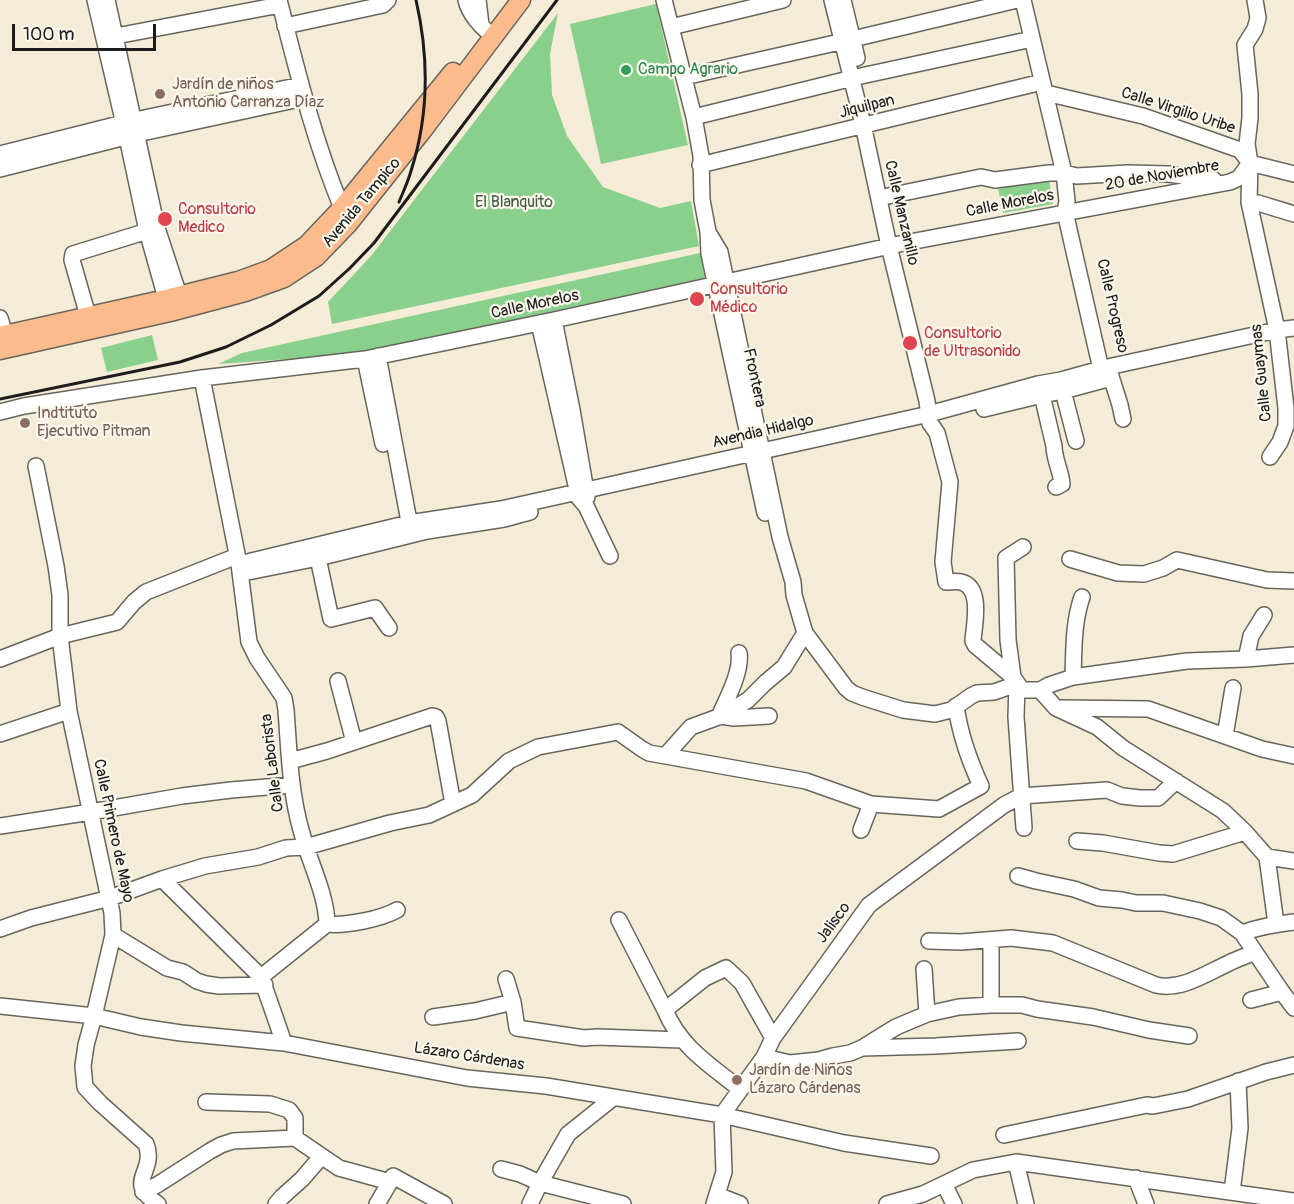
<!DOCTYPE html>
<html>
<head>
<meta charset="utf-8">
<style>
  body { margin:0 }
  #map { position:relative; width:1294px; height:1204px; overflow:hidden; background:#f4ecd6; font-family:Pangolin,sans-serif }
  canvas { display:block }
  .scale { position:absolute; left:12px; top:24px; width:144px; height:27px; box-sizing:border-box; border:3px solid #1c1c1c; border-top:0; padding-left:8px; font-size:18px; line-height:21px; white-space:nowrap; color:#1c1c1c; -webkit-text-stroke:4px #fbf7ec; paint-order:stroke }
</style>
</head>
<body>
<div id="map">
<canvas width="1294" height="1204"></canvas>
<div class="scale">100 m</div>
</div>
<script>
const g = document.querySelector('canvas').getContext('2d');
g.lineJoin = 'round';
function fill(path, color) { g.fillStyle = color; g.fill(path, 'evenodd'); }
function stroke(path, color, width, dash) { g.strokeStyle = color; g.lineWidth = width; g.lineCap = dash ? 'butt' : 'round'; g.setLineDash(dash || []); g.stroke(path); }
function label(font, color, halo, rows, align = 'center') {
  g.font = font + ' Pangolin,sans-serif'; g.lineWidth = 4.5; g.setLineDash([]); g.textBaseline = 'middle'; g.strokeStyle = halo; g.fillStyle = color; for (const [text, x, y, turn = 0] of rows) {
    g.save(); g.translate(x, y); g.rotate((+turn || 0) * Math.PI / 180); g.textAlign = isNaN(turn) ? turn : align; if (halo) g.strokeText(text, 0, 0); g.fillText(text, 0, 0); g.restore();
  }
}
const green = new Path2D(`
  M656,4L688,145L601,164L570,24Z
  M558,13L550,54L552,95L567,136L603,187L660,208L691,201L699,246L332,324L328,302L371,256Z
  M1049,179L1053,204L1003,213L998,189Z
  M700,253L705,278L358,354L218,364L242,353Z
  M152,335L158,360L107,372L101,348Z`);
const minor = new Path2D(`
  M95,0L127,137L147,231L169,309
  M107,0L157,228L179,295L183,305
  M279,0C297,70 314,141 342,208
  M466,0C469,14 482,28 494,37
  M478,0L481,25
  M664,0L694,117L701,156L702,200L708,232L709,254L765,513
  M832,0L862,120L889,246L927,401L930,423L937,433L950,482L943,562L946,582C950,582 957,581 961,582C983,587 974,625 973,641L975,645L1013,677L1022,690H1040L1056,708L1097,727L1123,748L1223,811L1245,832L1267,857L1276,924
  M843,0L857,58
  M1023,0L1064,173L1067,201L1065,212L1103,378
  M1255,0L1258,18L1255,29L1245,45L1250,94V118L1247,144L1250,163L1249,202L1277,330L1286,408V426L1280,442L1270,457
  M285,26L383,5L388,0
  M671,27L783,0
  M116,36L280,5
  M684,77L853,39L1017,0
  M1046,93L1143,116L1240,150L1250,163L1294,174
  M694,117L861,76L1032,39
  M0,154L135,120L301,85
  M700,165L1042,82
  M0,169L137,134L304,98
  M888,196L981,177L995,180L1049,173H1064L1077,176L1128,173L1168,174L1214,180
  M1249,202L1258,203L1294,214
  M708,232L720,252L780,537L793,582L794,595L805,633L846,688L852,693L862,697L903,710L935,714L951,710L971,696L977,693L994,692L1017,684
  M88,316L72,260L73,254L154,229
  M0,318L5,335
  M554,320L572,410L587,497
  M539,323L579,498L586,506L610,556
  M378,356L411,532
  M365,359L383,444
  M1109,370L1120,405L1123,419
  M202,378L239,564L249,642L257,658L284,698L286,710C289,750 290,791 301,830C309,862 326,892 327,924L261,977
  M1063,391L1076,441
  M1042,395L1054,446C1054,459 1061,471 1062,484L1056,487
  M984,409L1042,395L1063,391L1111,378
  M0,412L24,406L202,378L365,359L554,320L899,244L1230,182L1239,178L1250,163
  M36,466L56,566L60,595V636L69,711L112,913L113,935L94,1016L86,1045L83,1066L85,1087L100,1103L146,1144C157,1172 123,1182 158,1204
  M318,558L331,619L375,608L389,628
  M1070,559L1118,573L1144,574L1163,568L1177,560L1267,580L1294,581
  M239,564L409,523L501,509L929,414L1038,384L1061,380L1108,367L1277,330L1294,328
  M243,573L318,558L427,531L504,519L530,512
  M0,659L60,636L117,622L134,602L146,592L237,556
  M1246,659L1251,636L1264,615
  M1013,677L1008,640L1006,558L1023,547
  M1073,677C1074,650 1073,623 1082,597
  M338,681L354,742
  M1017,684L1016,717L1024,828
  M1040,690L1049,685L1073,677L1187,661L1246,659L1294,655
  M1061,708L1148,709L1262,749L1294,756
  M721,716L748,700L765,683L784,667L805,633
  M719,717C726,700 742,672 739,653
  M0,734L69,711
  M1225,736L1233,688
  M666,755L691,727L721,716L734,718L769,716
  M290,761L327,751L432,716L436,717L438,721L453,804
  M0,826L91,812L182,796L231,790L291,785
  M861,830L871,804
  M1077,841L1103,843L1159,853L1173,854L1245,832
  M1267,857L1294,861
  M1018,876L1036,881L1074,889L1099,898L1122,900L1136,903H1163L1200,911L1221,918L1242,933L1282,992L1294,1008
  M162,879L261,977L284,1043
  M619,920L665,1010
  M327,924C346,926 381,919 397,910
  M0,929L31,918L110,898L162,879L205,866L258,857L286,848L306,847L390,823L429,815L472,795L509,761L538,747L618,732L642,749L649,753L806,781L871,804L939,809L981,786C969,760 960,735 956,706
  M1242,933C1259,927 1276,924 1294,922
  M113,935L167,968L183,972L197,981L206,984L219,986L265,985
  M929,941L961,942L1011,938L1053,943L1156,985C1181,991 1207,973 1229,963C1237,959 1246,956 1255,952
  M924,969L927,1014
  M506,979L513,1002
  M1251,1000L1282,992
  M991,1005V940
  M0,1006L94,1016L141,1027L181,1033L284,1043L467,1078L546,1086L722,1115L844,1143L931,1156
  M433,1017L475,1011L513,1002L517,1028L584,1038L597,1037L682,1040
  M862,1048L936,1046L1018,1041
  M764,1057L790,1063L819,1060L833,1056L850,1053L862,1048L896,1027L927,1014L959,1007L991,1005H1022L1037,1009L1093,1017L1149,1030L1189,1036
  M740,1089C710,1065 680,1047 665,1010L705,978L726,968L742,983L773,1038
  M206,1102L270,1104L289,1110L295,1118V1138
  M722,1115L764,1057L773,1038L869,905L1004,805L1021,796L1107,790L1122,796L1140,798H1158L1176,781
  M1004,1135L1147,1105L1153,1106L1188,1099L1266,1072L1294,1065
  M295,1138L339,1168L390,1182L393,1176L444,1204
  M1016,1162L1026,1204
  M501,1169L520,1174L540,1183L623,1204
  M1136,1178L1146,1204
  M944,1184L954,1204
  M143,1192L157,1185L210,1151L221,1145L233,1141L295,1138
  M1232,1192L1240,1128L1238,1081
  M717,1195L740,1204
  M276,1204L282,1197L302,1179L321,1157
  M377,1204L390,1182
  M530,1204L540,1183L568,1134L613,1098
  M714,1204L724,1172L722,1115
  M887,1204L923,1194L973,1170L1016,1162L1294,1201`);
const major = new Path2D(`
  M0,336L166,299L238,281L271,269L307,245L342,208L453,72
  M0,350L170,312L245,292L284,278L316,257L348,224L422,131L521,0`);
const rail = new Path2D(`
  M399,202C403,192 408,182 411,171C429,115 429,57 416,0
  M0,399L180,362L226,347L271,325L319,296L350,268L374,243L557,0`);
const markers = [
  [626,70,6,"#2e9e5b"],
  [160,94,6,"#8d6e63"],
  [165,219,8,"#e0444e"],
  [697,299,8,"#e0444e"],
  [910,343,8,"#e0444e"],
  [25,423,6,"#8d6e63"],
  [737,1080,6,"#8d6e63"]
];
const leisureNames = [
  ["Campo Agrario",638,70]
];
const educationNames = [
  ["Jardín de niños",172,85],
  ["Antonio Carranza Díaz",172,103],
  ["Indtituto",37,414],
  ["Ejecutivo Pitman",37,432],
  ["Jardín de Niños",749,1071],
  ["Lázaro Cárdenas",749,1089]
];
const streetNames = [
  ["Jiquilpan",867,107,-14],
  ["Calle Virgilio Uribe",1178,111,18],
  ["20 de Noviembre",1162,176,-10],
  ["Avenida Tampico",362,203,-50],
  ["Calle Morelos",1010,204,-11],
  ["Calle Manzanillo",901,213,77],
  ["Calle Morelos",535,305,-12],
  ["Calle Progreso",1112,306,77],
  ["Calle Guaymas",1262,373,-96],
  ["Frontera",754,378,78],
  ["Avendia Hidalgo",763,432,-13],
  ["Calle Laborista",273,763,-97],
  ["Calle Primero de Mayo",113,831,78],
  ["Jalisco",834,923,-54],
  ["Lázaro Cárdenas",469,1057,9]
];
const parkNames = [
  ["El Blanquito",514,203]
];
const healthNames = [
  ["Consultorio",178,210],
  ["Medico",178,228],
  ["Consultorio",710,290],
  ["Médico",710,308],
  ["Consultorio",924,334],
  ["de Ultrasonido",924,352]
];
fill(green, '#88d08c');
stroke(minor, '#68655d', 18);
stroke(major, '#68655d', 21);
stroke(minor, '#fff', 15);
stroke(major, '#fbbb8c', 18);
stroke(rail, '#1c1c1c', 3);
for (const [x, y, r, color] of markers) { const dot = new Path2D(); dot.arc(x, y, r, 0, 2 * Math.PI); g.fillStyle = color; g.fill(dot); stroke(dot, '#fbf7ec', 2); }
label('16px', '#27864d', '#fbf7ec', leisureNames, 'left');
label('16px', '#785e54', '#fbf7ec', educationNames, 'left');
label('16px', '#1c1c1c', '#fbf7ec', streetNames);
label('16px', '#425b43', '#fbf7ec', parkNames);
label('16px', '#be3a42', '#fbf7ec', healthNames, 'left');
</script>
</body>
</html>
